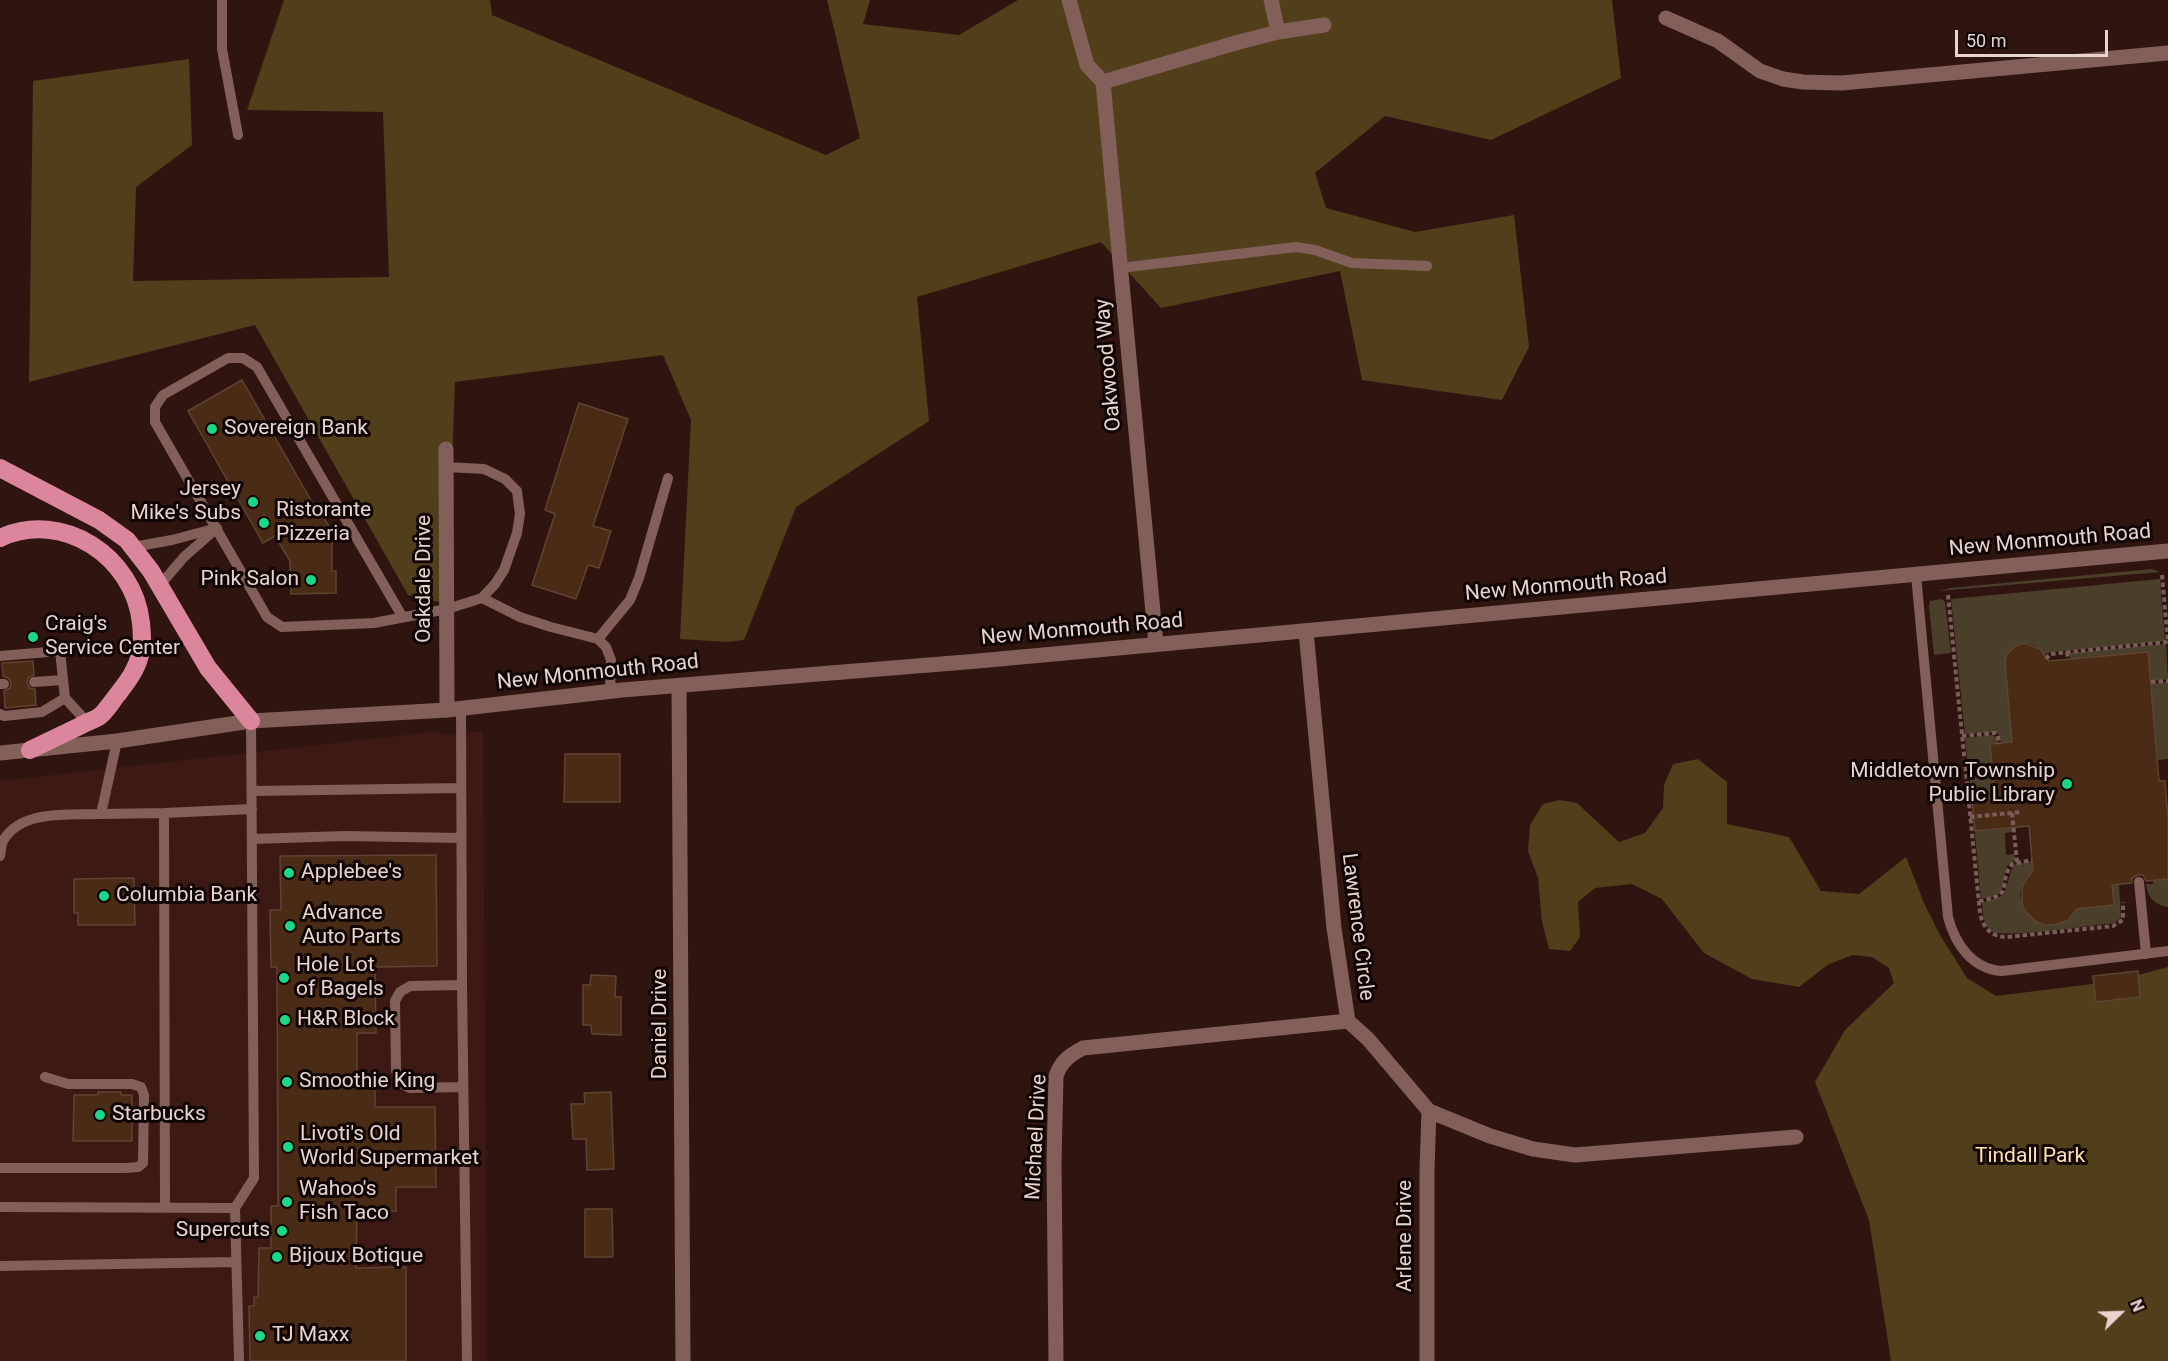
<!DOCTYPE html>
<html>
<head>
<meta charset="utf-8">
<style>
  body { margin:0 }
  #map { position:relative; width:2168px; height:1361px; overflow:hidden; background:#301410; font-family:Roboto,sans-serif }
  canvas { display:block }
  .north { position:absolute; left:2090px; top:1283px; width:60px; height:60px; -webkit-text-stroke:4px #100504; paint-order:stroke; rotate:67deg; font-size:16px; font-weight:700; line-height:24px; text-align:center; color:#e7d3cf }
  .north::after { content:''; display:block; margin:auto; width:21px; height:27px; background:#e7d3cf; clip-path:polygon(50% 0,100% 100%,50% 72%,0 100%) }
  .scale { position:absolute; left:1955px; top:30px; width:153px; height:27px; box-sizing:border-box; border:3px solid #e7d3cf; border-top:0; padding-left:8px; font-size:18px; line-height:21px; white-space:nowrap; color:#e7d3cf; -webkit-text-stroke:4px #100504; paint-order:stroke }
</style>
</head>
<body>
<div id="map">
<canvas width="2168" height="1361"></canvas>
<div class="north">N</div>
<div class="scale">50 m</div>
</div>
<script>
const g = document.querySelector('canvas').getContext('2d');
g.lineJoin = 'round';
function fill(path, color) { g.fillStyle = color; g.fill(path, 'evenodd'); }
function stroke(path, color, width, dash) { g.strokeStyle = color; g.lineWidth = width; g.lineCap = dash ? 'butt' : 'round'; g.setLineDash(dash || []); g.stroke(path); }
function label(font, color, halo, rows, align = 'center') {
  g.font = font + ' Roboto,sans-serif'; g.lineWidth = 6; g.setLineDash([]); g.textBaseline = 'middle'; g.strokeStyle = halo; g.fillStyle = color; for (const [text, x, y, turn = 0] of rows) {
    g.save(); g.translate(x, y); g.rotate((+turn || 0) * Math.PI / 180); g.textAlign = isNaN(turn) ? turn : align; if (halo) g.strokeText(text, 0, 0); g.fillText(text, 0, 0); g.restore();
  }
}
const built = new Path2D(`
  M483,731L487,1361H0V781L432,732L445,735Z`);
const green = new Path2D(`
  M2152,569L2160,572L1938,591L1951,588Z
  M2160,579L2165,641L2051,652L2044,655C2033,636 2007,642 2005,664L2012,742L2001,743L2000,737L1997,732L1965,734L1951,599Z
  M1942,599L1945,602L1951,653L1934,655L1929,606L1930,601Z
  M2166,644L2168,679L2151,681L2148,652L2070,659L2069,653Z
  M2168,682V759L2158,760L2151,684Z
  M1992,735L1997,738L1998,744L1995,798L1973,800V797L1971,796L1965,738Z
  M2012,828L2013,832L2005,833L2006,855L2015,854V860C1994,868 2017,900 1981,898L1975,834L1976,831Z
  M2032,861L2033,871C1997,902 2048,950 2077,909L2114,905L2112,885L2119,884L2121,918L2114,923C2096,925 2005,938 1993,932C1983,927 1983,913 1982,903L2002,896L2005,891L2013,865Z
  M2168,879V907C2155,905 2147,897 2146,884H2153V881Z`);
const forest = new Path2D(`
  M284,0H490L492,15L826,155L860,138L827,0H870L863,24L959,35L1018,0H1612L1621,78L1491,140L1385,116L1315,173L1326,208L1415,232L1514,215L1529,347L1502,400L1362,380L1340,271L1161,308L1101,242L917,297L929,421L796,507L744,640L728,642L680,639L691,420L663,355L455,382L447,604L408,595L255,325L29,382L33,81L189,59L192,145L136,187L133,281L389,277L383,112L247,110Z
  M1698,759L1727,782V824L1789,837L1821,891L1859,894L1906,857L1924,903L1940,935L1967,978L1996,996L2116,981L2168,967V1361H1891L1869,1220L1815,1082L1845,1030L1894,983L1889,968L1872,957L1853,955L1829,964L1799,987L1752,979L1704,953L1662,899L1632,884L1595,888L1578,902L1580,937L1570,951L1549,949L1542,922L1538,878L1528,851L1530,825L1543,804L1560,800L1577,803L1619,842L1645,833L1663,808L1664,785L1673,764Z`);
const building = new Path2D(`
  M242,380L315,507L317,506L337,540L332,543V571H336V593L291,594L290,561L275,536L263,543L188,411Z
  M579,403L628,419L593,526L611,531L599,568L588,565L576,599L532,585L555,514L545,510Z
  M2024,643L2040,649L2049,661L2148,652L2159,781H2165L2168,818V879L2146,881L2143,875H2138L2132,878V883L2112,885L2114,905L2077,909L2068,920L2055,925H2044L2035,921L2027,913L2022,904V886L2033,870L2029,826L1975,831L1972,800L1995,798L1990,744L2012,742L2005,664L2006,656L2014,647Z
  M33,661L34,675L28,678L27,683L30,688L35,689L36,705L5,708L4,691L10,688L11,683L8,678L3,676L2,663Z
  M565,754H620V802H564Z
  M436,855L437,966L375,967L376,1033H357V1089L375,1088V1107H435L436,1187H396V1211H357L356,1268L406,1267V1361H250L249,1306H254V1297H258L259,1248H271V1206H278L277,967H271L270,910H281L280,856Z
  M134,878L135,925H78V913H74V879Z
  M2138,971L2140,997L2096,1002L2093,976Z
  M591,975L616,976L615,997H621V1035L592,1034L591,1025H583V985H590Z
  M98,1092H121V1095H132V1141H73L74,1095H98Z
  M611,1092L614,1169L587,1170L586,1139H573L571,1104H585L584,1093Z
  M585,1209H612L613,1257H585Z`);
const path = new Path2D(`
  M2162,575L2168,643
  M1948,595L1980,913C1983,928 1991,937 2007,937L2113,926L2123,920V902
  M2067,652L2068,659
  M2046,659L2050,654L2168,642
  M2151,682L2168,681
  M1962,736L1995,733L1998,736L1999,744
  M1967,789L1976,788
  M2012,813L2017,862
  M1970,817L2021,812
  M1979,901C2017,895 1996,885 2012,864L2032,860`);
const lane = new Path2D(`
  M222,0V49L238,135
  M1120,268L1296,247L1315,250L1352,263L1427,266
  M133,547L172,540L217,528L184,557L160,585
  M1916,575L1948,917C1955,944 1972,969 2002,971L2168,951
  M482,598L520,617L551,627L598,639L606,647L611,660L610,692
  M402,616L257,367L243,358H228L163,395L155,407V422L267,617L282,627L374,623L447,609L482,598L495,584L504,570L517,533L520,514L517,491L505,479L484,469L446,467
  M598,639L630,600L639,578L668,478
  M0,656L60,651L65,698L87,722
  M34,682L63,680
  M0,684H4
  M461,708L462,985L467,1361
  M0,714L4,716L42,712L65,698
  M252,791L461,788
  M164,813L165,1207
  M101,814L164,813L252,809
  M252,839L345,836L461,838
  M0,856C1,851 1,845 3,841C21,809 70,815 101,814L117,741
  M2139,882L2146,954
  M462,985L410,986L400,992L395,1001L396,1070L400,1083L410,1088L463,1087
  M0,1168H125L138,1167L143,1163L144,1095L141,1087L132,1084H68L45,1077
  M0,1207L235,1208L239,1361
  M235,1208L254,1178L251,721
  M0,1266L236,1262`);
const street = new Path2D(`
  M1069,0L1087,65L1103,82
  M1271,0L1278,32
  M1666,18L1718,41L1760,71L1783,79L1803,82L1842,83L2168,53
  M1103,82L1156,644
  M1103,82L1239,42L1278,32L1324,25
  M446,449L447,710
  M1306,631L1334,928L1348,1021L1368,1039L1429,1111L1490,1136L1533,1149L1575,1155L1796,1137
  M679,686L683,1361
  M1056,1361L1054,1161L1056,1076C1061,1061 1070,1055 1083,1048L1348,1021
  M1427,1361V1170L1429,1111`);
const secondary = new Path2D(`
  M0,753L117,741L251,721L447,710L622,690L978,661L2168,551`);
const highway = new Path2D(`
  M0,468L99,520L127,540L151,571L208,668L251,721
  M0,538C63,509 134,557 141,623C142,634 143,645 140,655C136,671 127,682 118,694C112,701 107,710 100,716C95,720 86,722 80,726C63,734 47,742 30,750`);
const markers = [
  [212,429,6,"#19d988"],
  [253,502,6,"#19d988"],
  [264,523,6,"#19d988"],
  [311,580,6,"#19d988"],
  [33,637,6,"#19d988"],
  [2067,784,6,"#19d988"],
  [289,873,6,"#19d988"],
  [104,896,6,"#19d988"],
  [290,926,6,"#19d988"],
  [284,978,6,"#19d988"],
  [285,1020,6,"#19d988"],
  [287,1082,6,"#19d988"],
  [100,1115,6,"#19d988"],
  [288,1147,6,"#19d988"],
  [287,1202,6,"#19d988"],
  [282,1231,6,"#19d988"],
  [277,1257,6,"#19d988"],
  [260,1336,6,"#19d988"]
];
const streetNames = [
  ["Oakwood Way",1109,365,-95],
  ["New Monmouth Road",2050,541,-5],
  ["Oakdale Drive",425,579,-90],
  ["New Monmouth Road",1566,586,-5],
  ["New Monmouth Road",1082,630,-5],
  ["New Monmouth Road",598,673,-6],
  ["Lawrence Circle",1357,927,83],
  ["Daniel Drive",661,1024,-90],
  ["Michael Drive",1037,1137,-87],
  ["Arlene Drive",1406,1236,-90]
];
const poiNames = [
  ["Sovereign Bank",224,429],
  ["Jersey",241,490,"right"],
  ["Mike's Subs",241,514,"right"],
  ["Ristorante",276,511],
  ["Pizzeria",276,535],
  ["Pink Salon",299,580,"right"],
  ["Craig's",45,625],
  ["Service Center",45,649],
  ["Middletown Township",2055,772,"right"],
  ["Public Library",2055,796,"right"],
  ["Applebee's",301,873],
  ["Columbia Bank",116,896],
  ["Advance",302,914],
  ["Auto Parts",302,938],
  ["Hole Lot",296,966],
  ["of Bagels",296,990],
  ["H&R Block",297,1020],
  ["Smoothie King",299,1082],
  ["Starbucks",112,1115],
  ["Livoti's Old",300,1135],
  ["World Supermarket",300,1159],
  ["Wahoo's",299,1190],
  ["Fish Taco",299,1214],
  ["Supercuts",270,1231,"right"],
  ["Bijoux Botique",289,1257],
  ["TJ Maxx",272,1336]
];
const parkNames = [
  ["Tindall Park",2030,1157]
];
fill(built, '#3d1914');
fill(green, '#4a3f2b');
fill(forest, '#513e1b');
fill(building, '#4a2b15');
stroke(building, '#5f4431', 1.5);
stroke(path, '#775e5a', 4, [4.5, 3]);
stroke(lane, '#825f59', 10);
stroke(street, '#825f59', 15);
stroke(secondary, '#825f59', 15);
stroke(highway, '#db869c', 18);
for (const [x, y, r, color] of markers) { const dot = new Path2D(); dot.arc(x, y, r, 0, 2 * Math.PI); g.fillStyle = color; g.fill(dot); stroke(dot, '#100504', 2); }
label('21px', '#e7d3cf', '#100504', streetNames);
label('21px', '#e7d3cf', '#100504', poiNames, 'left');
label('21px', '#fce0b0', '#100504', parkNames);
</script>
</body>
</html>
